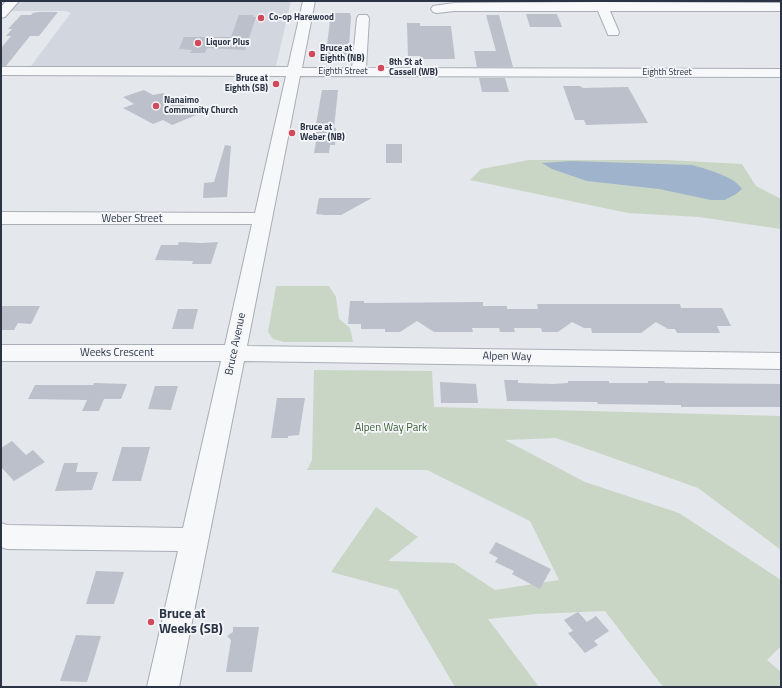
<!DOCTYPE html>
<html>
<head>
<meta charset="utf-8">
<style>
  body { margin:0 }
  #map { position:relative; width:782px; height:688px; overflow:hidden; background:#e4e7ec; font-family:"Titillium Web",sans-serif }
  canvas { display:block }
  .frame { position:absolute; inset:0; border:2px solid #2b3445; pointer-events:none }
</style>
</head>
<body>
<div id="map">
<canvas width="782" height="688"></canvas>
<div class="frame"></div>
</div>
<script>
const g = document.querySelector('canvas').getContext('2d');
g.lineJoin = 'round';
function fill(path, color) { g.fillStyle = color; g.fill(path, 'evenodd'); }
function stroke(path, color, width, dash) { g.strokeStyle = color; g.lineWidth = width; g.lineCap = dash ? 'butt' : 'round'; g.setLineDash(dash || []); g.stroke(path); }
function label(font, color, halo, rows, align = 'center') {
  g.font = font + ' "Titillium Web",sans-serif'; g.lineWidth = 3.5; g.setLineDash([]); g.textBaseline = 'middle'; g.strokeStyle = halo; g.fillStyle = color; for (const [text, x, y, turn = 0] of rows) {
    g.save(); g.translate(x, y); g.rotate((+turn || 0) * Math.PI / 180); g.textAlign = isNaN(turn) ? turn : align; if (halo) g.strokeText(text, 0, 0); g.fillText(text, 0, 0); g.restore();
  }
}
const built = new Path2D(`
  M16,1H291L276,66H31L71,13L66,11H7Z`);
const green = new Path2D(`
  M529,160H667L742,164L756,186L781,199V229L699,217L628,213L470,180L481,169Z
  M276,286H329L336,297L339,319L350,328L353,342H284L273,339L268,332Z
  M314,370L432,371L434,407L781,416V550L698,488L556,438L505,440L585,482L679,513L781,580V646L767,660L781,672V687H663L605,611L536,614L488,619L539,687H455L398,590L331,572L376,507L418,537L388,561L454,563L495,590L559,580L530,521L427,470H307L312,460Z`);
const water = new Path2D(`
  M572,161L692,165C706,169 734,176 742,189L736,194L725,200H711L659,189L587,181L552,169L542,163Z`);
const building = new Path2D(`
  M39,12H58L39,36H30L6,66H1V48L11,36H6L12,29H8L21,15H31L33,13Z
  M331,13H350L351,17L348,61H325Z
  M526,14H557L562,27H530Z
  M239,15H254L253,17H256L245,50L207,48L205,53H190L192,50L179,49L184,37H231Z
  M486,15H499L513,67H477L474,51H496Z
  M407,23H420V26H451L455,59H420V56H408Z
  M479,78H505L509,92H482Z
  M563,86H580L583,88L628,87L648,123L586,125L584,120H575Z
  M144,90L153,95L163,93L199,114L172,125L163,120L153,124L123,108L134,104L123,97Z
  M322,90H338L334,128H336V132L335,145H330L329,153H314L317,136H314Z
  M386,144H402V163H386Z
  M225,145L231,146L227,197L203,198L204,183L214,182Z
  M319,198H372L341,215H325L316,214Z
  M179,242L201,243L218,242L211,264H192L193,261L155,260L161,245H178Z
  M350,301H364V303L483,302V306H507V309H538L537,304H680L681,308H722L731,326H717L720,333H677L675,329H668L656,322L641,333H592L591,328H584L572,322L558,332H542L541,328H514L515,332H500L499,328H472L473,332H434L417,321L400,332H385V329H361V324H348Z
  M1,306H40L31,324L18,323L14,330H1Z
  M178,309H198L193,329H172Z
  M504,380H518V383L553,384L568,383V381H609V383H648V381H664L665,383L781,384V407H681V405L598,404L597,402L507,401Z
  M440,382L476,384L478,403H441Z
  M94,383L127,384L121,399H104L99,411H82L87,400L28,399L35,385H93Z
  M155,386H178L171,410L148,409Z
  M277,398H305L299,435L288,436V438H271Z
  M12,441L26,455L33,450L45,462L14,481L1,467V448Z
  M122,447H150L141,481H112Z
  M64,463H78L76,472H98L92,490L55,491Z
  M496,542L551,569L540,589L512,574L514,571L495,562L498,558L489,553Z
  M96,571L124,572L114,604H86Z
  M578,612L587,622L596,616L609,631L594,641L598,645L585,653L568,633L573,631L564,620Z
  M233,627H259L252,672H226L231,640L227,636L233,632Z
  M76,635L101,636L87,682L60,681Z`);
const minor = new Path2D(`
  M6,1H19L5,17L1,18V7Z
  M303,1H315L302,68H352L357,18L359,15H367L369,18L366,68L781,69V77L300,76L247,346L781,353V369L244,361L179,687H147L178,551L7,549L1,547V523L7,525L183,528L221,361H1V345H225L252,224H1V212L255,213L286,76L1,75V67H288Z
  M602,2L781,3V11H610L619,32L618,35H608L607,32L598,11H454L437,13L433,12L431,9L433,6L454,3Z`);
const markers = [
  [261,18,4,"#d1495b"],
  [198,43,4,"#d1495b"],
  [312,54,4,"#d1495b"],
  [381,68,4,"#d1495b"],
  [276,84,4,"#d1495b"],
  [156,106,4,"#d1495b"],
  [292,133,4,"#d1495b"],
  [151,622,4,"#d1495b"]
];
const farPoinames = [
  ["Co-op Harewood",269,18],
  ["Liquor Plus",206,43],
  ["Bruce at",320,49],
  ["Eighth (NB)",320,59],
  ["8th St at",389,63],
  ["Cassell (WB)",389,73],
  ["Bruce at",268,79,"right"],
  ["Eighth (SB)",268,89,"right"],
  ["Nanaimo",164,101],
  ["Community Church",164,111],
  ["Bruce at",300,128],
  ["Weber (NB)",300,138]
];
const farStreetnames = [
  ["Eighth Street",343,72],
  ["Eighth Street",667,73]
];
const streetNames = [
  ["Weber Street",132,219],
  ["Bruce Avenue",236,344,-78],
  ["Weeks Crescent",117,353],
  ["Alpen Way",507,357,1]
];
const parkNames = [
  ["Alpen Way Park",391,428]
];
const nearPoinames = [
  ["Bruce at",159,615],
  ["Weeks (SB)",159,630]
];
fill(built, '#d2d6de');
fill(green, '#c9d6c5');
fill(water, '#9fb4cc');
fill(building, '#bbc0ca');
stroke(minor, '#a9aeb7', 2);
fill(minor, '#f7f8fa');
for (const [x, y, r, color] of markers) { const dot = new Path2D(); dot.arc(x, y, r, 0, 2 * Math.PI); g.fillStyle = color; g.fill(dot); stroke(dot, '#f4f6f9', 1.5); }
label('bold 9px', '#2b3445', '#f4f6f9', farPoinames, 'left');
label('9px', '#2b3445', '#f4f6f9', farStreetnames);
label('11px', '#2b3445', '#f4f6f9', streetNames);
label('11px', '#3f6138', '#f4f6f9', parkNames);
label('bold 13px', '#2b3445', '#f4f6f9', nearPoinames, 'left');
</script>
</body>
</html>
